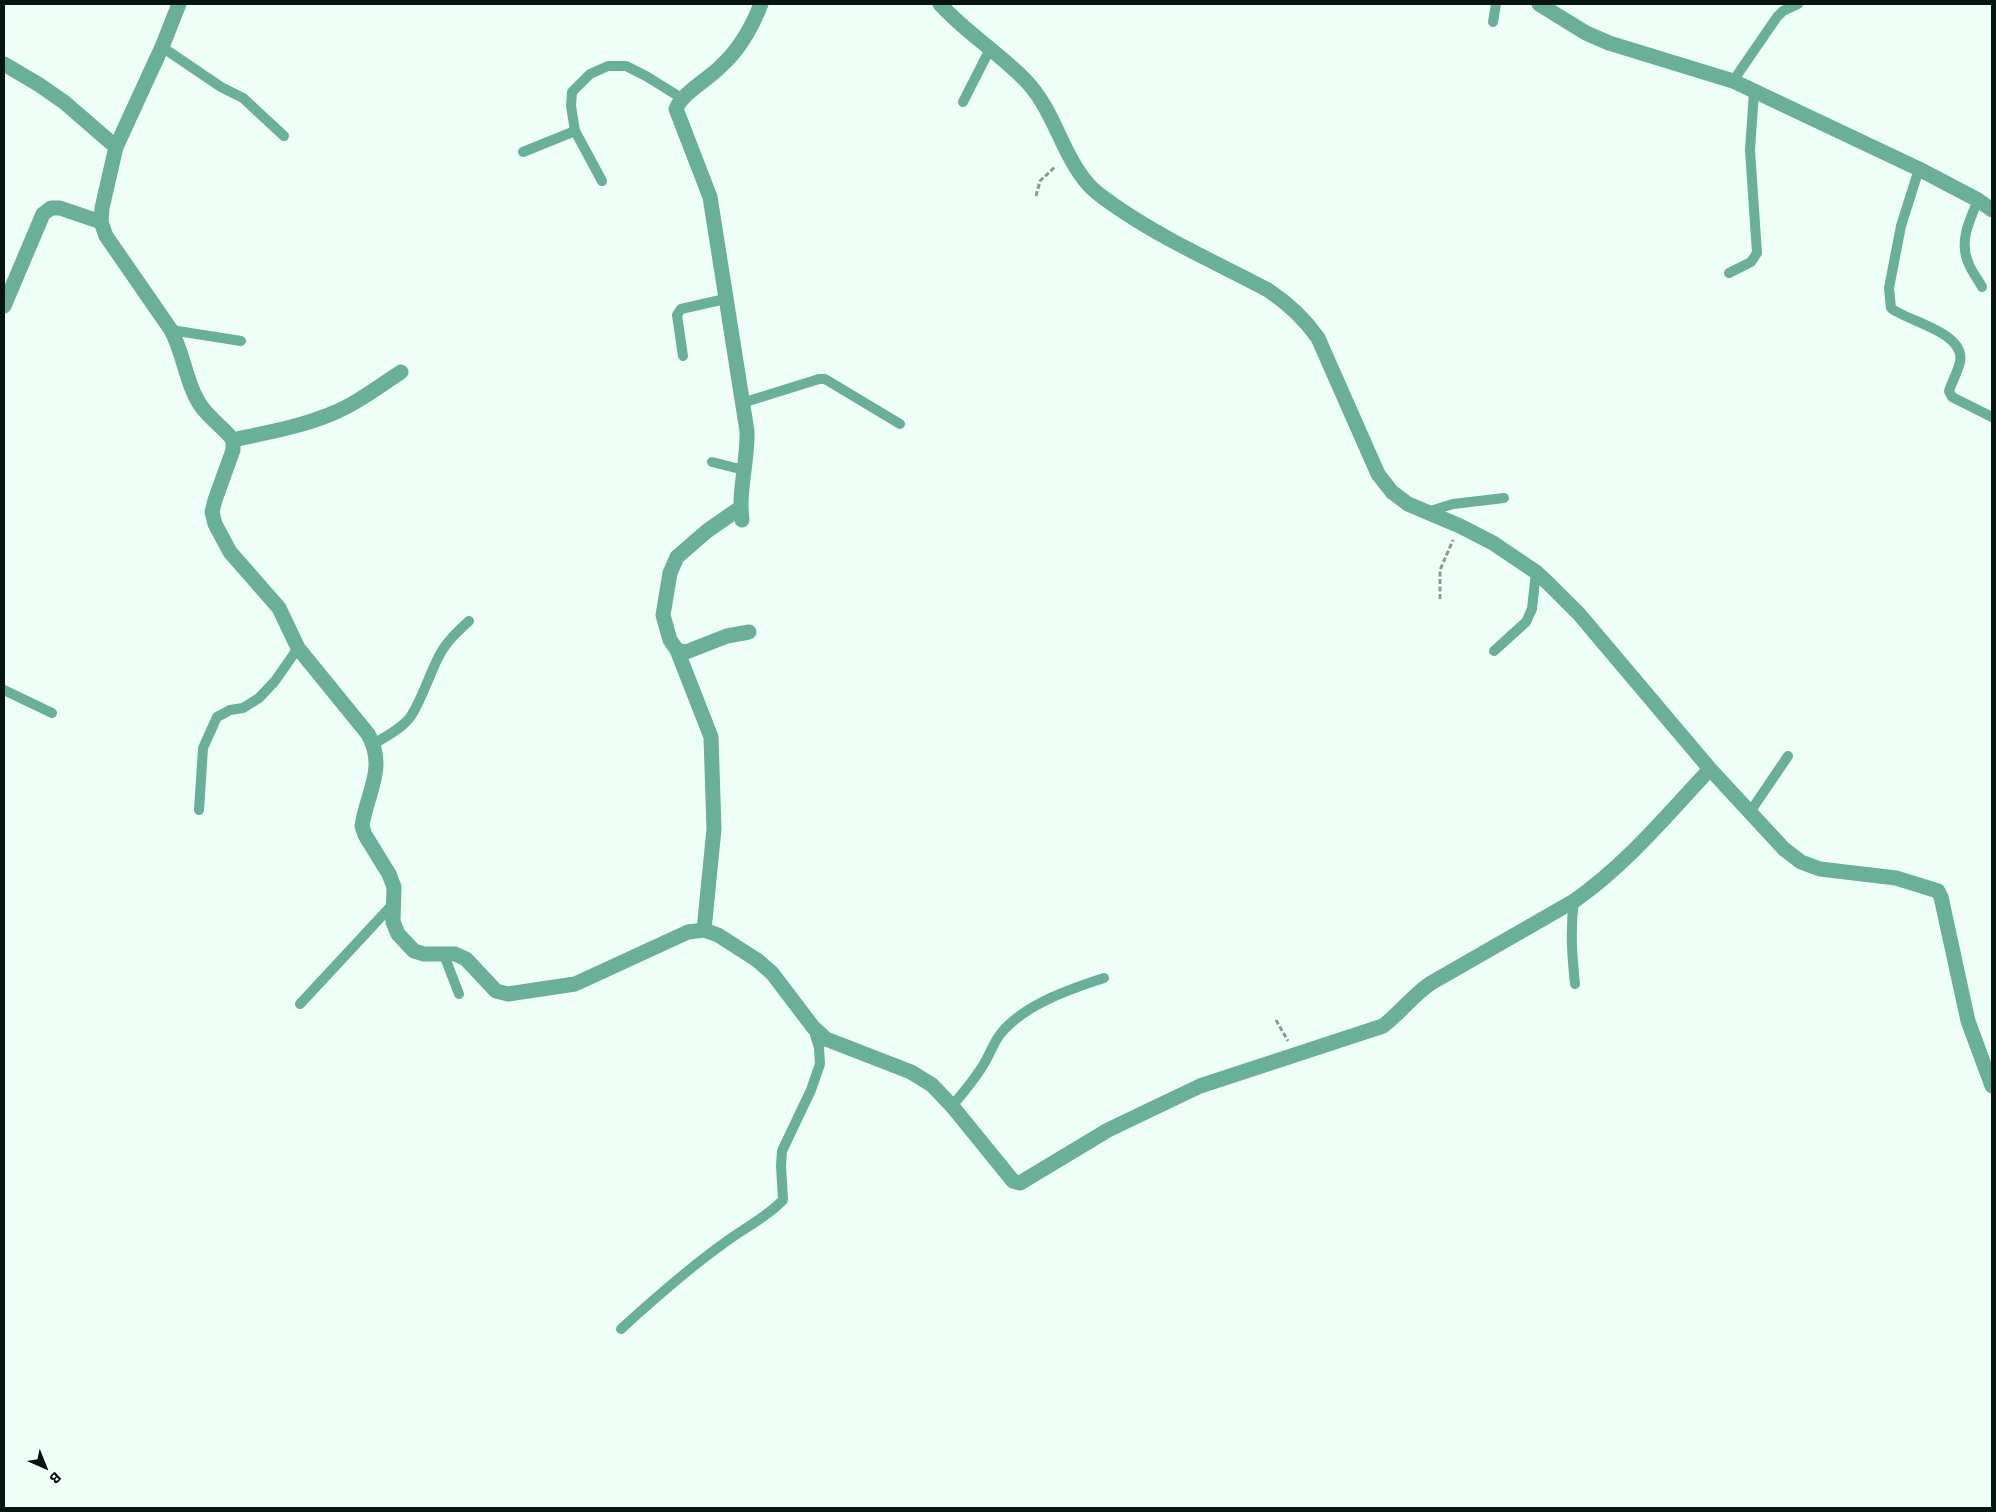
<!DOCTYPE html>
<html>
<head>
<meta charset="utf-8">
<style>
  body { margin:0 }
  #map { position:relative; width:1996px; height:1512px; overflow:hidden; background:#eefff8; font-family:Commissioner,sans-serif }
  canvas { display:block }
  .frame { position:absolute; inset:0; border:5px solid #061510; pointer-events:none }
  .north { position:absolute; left:20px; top:1442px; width:50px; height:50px; -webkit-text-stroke:4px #fff; paint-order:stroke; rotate:136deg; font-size:14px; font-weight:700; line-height:20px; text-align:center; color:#061510 }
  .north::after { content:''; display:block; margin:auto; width:18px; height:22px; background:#061510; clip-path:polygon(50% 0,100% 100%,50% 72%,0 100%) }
</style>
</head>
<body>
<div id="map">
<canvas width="1996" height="1512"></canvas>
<div class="frame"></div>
<div class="north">B</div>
</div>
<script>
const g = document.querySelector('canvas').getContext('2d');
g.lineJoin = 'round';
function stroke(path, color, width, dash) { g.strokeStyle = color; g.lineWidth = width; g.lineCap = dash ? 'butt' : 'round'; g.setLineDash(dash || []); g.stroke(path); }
const path = new Path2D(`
  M1036,196L1040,181L1056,166
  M1440,599V570L1453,540
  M1276,1020L1288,1041`);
const lane = new Path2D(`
  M1493,22L1496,4
  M162,47L221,87L243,98L284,136
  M1733,81L1777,17L1783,11L1798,4
  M963,102L990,49
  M523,152L575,131
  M1919,169L1901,226L1889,288L1891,308C1908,322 1966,332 1960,362C1958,371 1952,382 1949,391L1952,397L1992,417
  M602,181L575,131L571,106L572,92L590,74L608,66H626L646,76L683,99
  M1978,200C1970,220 1959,240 1968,262C1971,271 1978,279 1982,287
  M1729,273L1751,262L1757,253L1750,150L1754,92
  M171,330L241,341
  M683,356L677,315L681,309L725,299
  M742,403L819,379H825L900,424
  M712,462L744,470
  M1427,512L1453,504L1504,498
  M1494,651L1526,622L1532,609L1536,572
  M4,690L52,713
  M374,744C386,736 403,728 411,716C423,697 429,675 439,656C446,642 458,631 469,621
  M199,810L203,748L217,717L230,710L243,708L259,698L275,681L298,648
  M1750,812L1788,756
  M1574,901C1570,930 1572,955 1575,984
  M444,955L459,994
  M300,1004L393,904
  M952,1106C964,1092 976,1078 985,1062C991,1052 994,1041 1002,1032C1026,1004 1070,989 1104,978
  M621,1329C655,1298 690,1267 727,1241C746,1227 767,1217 783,1200L781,1166L782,1151L811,1090L820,1064L819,1048L813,1028`);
const street = new Path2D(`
  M179,4L162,47L116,147L102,208L101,222L106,236L171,330C184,354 186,384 201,406C210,419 224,428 233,440V450L215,500L212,512L215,524L230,552L279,608L298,648L368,734C387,768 367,792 362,826L365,835L389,874L394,887L393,922L398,934L414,951L424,954H455L466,959L496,991L508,994L575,984L688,932L704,930L718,935L757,960L772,973L813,1027L826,1039L911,1072L932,1085L952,1106L1013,1181L1020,1183L1108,1130L1200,1086L1383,1026C1400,1013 1413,995 1431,983L1574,901C1626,865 1667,815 1710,769
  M940,4C966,33 1001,54 1028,83C1055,113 1062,154 1088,184C1096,194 1110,202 1121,210C1167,241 1219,264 1268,290C1289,304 1304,318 1318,338L1378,474L1392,492L1408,504L1460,526L1493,543L1536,572L1549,584L1579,614L1710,769L1784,849L1801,862L1820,869L1896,878L1938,891L1941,897L1968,1021L1992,1086
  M1539,4L1586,33L1609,43L1733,81L1919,169L1978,200L1992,210
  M4,64L38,84L64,102L116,147
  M4,306L43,214L51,208H60L101,222
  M233,440C265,433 300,427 331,414C356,404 378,387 401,372
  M740,508L707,531L677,557L670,573L663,615L670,640L677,650L686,652L727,636L749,632
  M742,520C738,490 748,461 747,431L710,197L676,109C682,93 709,79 721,66C740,49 752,27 761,4
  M677,650L711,737L714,829L704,930`);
stroke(path, '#8a9b94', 3, [5, 2.5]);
stroke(lane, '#6aaf98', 10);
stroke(street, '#6aaf98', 15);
</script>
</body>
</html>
